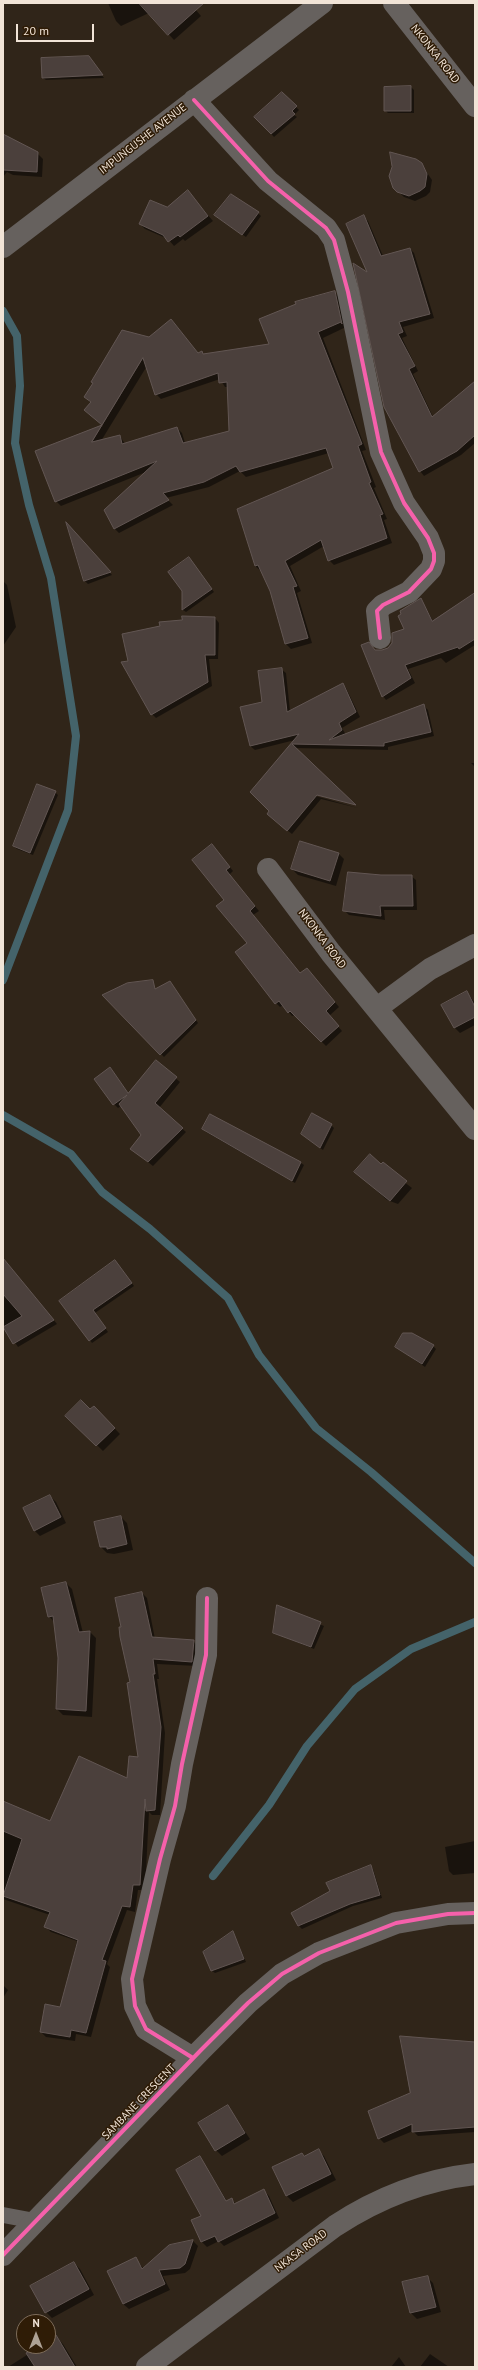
<!DOCTYPE html>
<html>
<head>
<meta charset="utf-8">
<style>
  body { margin:0 }
  #map { position:relative; width:478px; height:2370px; overflow:hidden; background:#302519; font-family:"PT Sans",sans-serif }
  canvas { display:block }
  .frame { position:absolute; inset:0; border:4px solid #f1e4d7; pointer-events:none }
  .north { position:absolute; left:16px; top:2314px; width:40px; height:40px; box-sizing:border-box; background:#2f1c06; border:1px solid #7d6c5a; border-radius:50%; rotate:0deg; font-size:11px; font-weight:700; line-height:16px; text-align:center; color:#f1e4d7 }
  .north::after { content:''; display:block; margin:auto; width:14px; height:18px; background:#ada194; clip-path:polygon(50% 0,100% 100%,50% 72%,0 100%) }
  .scale { position:absolute; left:16px; top:24px; width:78px; height:18px; box-sizing:border-box; border:2px solid #f1e4d7; border-top:0; padding-left:5px; font-size:12px; line-height:14px; white-space:nowrap; color:#f1e4d7; -webkit-text-stroke:3px #2f1c06; paint-order:stroke }
</style>
</head>
<body>
<div id="map">
<canvas width="478" height="2370"></canvas>
<div class="frame"></div>
<div class="north">N</div>
<div class="scale">20 m</div>
</div>
<script>
const g = document.querySelector('canvas').getContext('2d');
g.lineJoin = 'round';
function fill(path, color) { g.fillStyle = color; g.fill(path, 'evenodd'); }
function stroke(path, color, width, dash) { g.strokeStyle = color; g.lineWidth = width; g.lineCap = dash ? 'butt' : 'round'; g.setLineDash(dash || []); g.stroke(path); }
function label(font, color, halo, rows, align = 'center') {
  g.font = font + ' "PT Sans",sans-serif'; g.lineWidth = 3; g.setLineDash([]); g.textBaseline = 'middle'; g.strokeStyle = halo; g.fillStyle = color; for (const [text, x, y, turn = 0] of rows) {
    g.save(); g.translate(x, y); g.rotate((+turn || 0) * Math.PI / 180); g.textAlign = isNaN(turn) ? turn : align; if (halo) g.strokeText(text, 0, 0); g.fillText(text, 0, 0); g.restore();
  }
}
const shadow = new Path2D(`
  M108,3H190L201,16L174,40L149,13L121,26L116,21Z
  M91,60L104,78L46,80L43,78Z
  M411,87L414,90V113H388L385,110Z
  M282,93L299,110L294,115L297,117L274,137L256,117Z
  M3,136L37,153L43,159L42,177L13,175L7,172L3,177Z
  M421,164L432,180L430,192L426,196L415,201L404,197L394,187Z
  M188,192L213,221L185,241L183,239L174,246L168,239L145,229L140,224L167,208Z
  M258,213L261,216L246,237L218,218Z
  M364,217L368,221L383,256L410,249L414,253L434,318L403,327L407,336L402,338L418,371L413,374L433,417L475,382V443L461,455L424,476L420,471L369,274Z
  M334,292L339,297L346,327L323,338L366,450L362,451L376,487L374,488L387,519L384,520L392,543L334,565L329,560L324,546L290,566L301,591L297,593L312,643L291,649L286,644L270,590L261,571L255,566L239,509L335,468L329,453L246,477L240,471L209,487L166,498L173,505L119,533L114,528L146,472L61,506L56,501L36,452L103,426L85,410L91,403L85,397L149,338L176,325L199,354L202,353L204,355L270,345ZM147,366L156,394L161,399L220,379L225,387H228L231,432L185,443L182,433L177,428L125,444L120,436L101,441Z
  M68,526L112,575L88,584L85,581Z
  M189,558L214,592L186,612L183,610V591Z
  M3,581L7,585L16,627L3,646Z
  M475,594V645L446,663L441,658L408,669L415,683L386,700L383,696L375,651H382L388,649L406,629L421,599L433,621Z
  M215,618L219,623L218,659H209L212,686L156,718L152,714L129,662Z
  M281,669L286,673L290,711L342,684L346,688L360,717L342,728L346,735L424,706L428,710L434,736L388,747V750L294,748L312,795L358,808L321,799L292,834L272,818L271,811L252,792L295,740L255,750L250,746L263,703Z
  M471,763H475V767Z
  M55,792L58,795L33,855L17,849L14,846Z
  M216,850L233,871L229,875L259,911L253,915L301,974H311L339,1007L329,1016L342,1031L326,1046L295,1015L292,1016L283,1005L280,1007L276,1003L248,943L225,900Z
  M338,853L344,859L336,886L298,875L292,869Z
  M381,876H411L416,880L417,910H384L385,920L349,915L344,910Z
  M152,981L156,990L170,983L198,1023L164,1057L104,996Z
  M467,992L475,1003V1025L460,1033L454,1027Z
  M156,1061L180,1082L159,1108L186,1132L153,1166L131,1149L142,1135L121,1106L118,1108L114,1104V1073L129,1094Z
  M211,1116L301,1163L304,1165L295,1183L206,1132L204,1129Z
  M331,1125L334,1128L323,1150L305,1137Z
  M382,1165L412,1188L398,1204L387,1200L356,1172Z
  M3,1264L9,1266L57,1324L18,1347L3,1325Z
  M118,1264L134,1286L95,1313L108,1332L92,1343L61,1301Z
  M433,1346L436,1349L425,1367L396,1347Z
  M94,1407L120,1434L103,1451L67,1416L90,1411Z
  M50,1496L56,1502L66,1523L40,1536L34,1530Z
  M121,1517L127,1523L133,1550L114,1554L107,1553L101,1547Z
  M66,1583L72,1589L83,1633L90,1632L96,1638L92,1717L63,1715L57,1709L59,1657L54,1622L49,1616Z
  M142,1593L147,1598L155,1639L193,1641L198,1646L197,1666L157,1664L159,1679H157L165,1733L160,1815H152L149,1812L145,1890H138L135,1912L127,1910L107,1964L110,1967L91,2037L76,2034L75,2041L46,2037L41,2032L61,2008L77,1941L51,1932L46,1927L50,1915L3,1899V1802L50,1822L128,1779L139,1758L132,1683L122,1628Z
  M278,1607L324,1626L314,1649L274,1633Z
  M475,1841V1873L453,1875L449,1871L445,1847Z
  M370,1866L373,1869L382,1898L353,1906L302,1929L299,1926L293,1913Z
  M233,1932L246,1962L215,1973L212,1971Z
  M3,1985L8,1990L3,1998Z
  M475,2043V2132L418,2136L413,2131L384,2143L379,2138L411,2093Z
  M228,2106L250,2139L222,2156L216,2150Z
  M318,2150L324,2156L336,2180L293,2202L287,2196L273,2168Z
  M200,2158L227,2201L231,2199L236,2204L264,2191L269,2196L279,2218L224,2246L219,2241L207,2247L202,2242L192,2221L202,2216Z
  M193,2241L198,2246L190,2269L185,2273L163,2276L170,2290L129,2309L123,2304L108,2272L136,2259L143,2268L169,2245Z
  M74,2263L80,2269L94,2295L52,2318L46,2312Z
  M427,2277L433,2283L441,2312L417,2319L411,2313L403,2283Z
  M56,2337L63,2344L77,2367H8L41,2346H48V2342Z
  M430,2354L449,2367H420Z
  M399,2357L406,2367H391Z`);
const stream = new Path2D(`
  M3,311L17,336L20,386L15,443L29,505L51,578L76,736L68,810L3,980
  M3,1115L71,1154L102,1192L150,1229L228,1298L259,1355L316,1428L371,1472L475,1563
  M213,1876L269,1805L307,1746L355,1689L411,1649L475,1622`);
const building = new Path2D(`
  M139,3H204L168,35Z
  M89,56L103,75L42,78L41,58Z
  M411,86V111H384V87Z
  M282,92L297,106L292,111L295,114L271,134L254,117Z
  M3,134L38,152L37,172L3,170Z
  M390,152L416,159L422,163L427,174L425,187L420,191L409,196L397,192L393,188L389,176L392,167Z
  M188,190L208,216L180,237L178,235L168,242L163,235L139,224L150,200L167,207Z
  M231,194L259,212L242,235L214,215Z
  M364,215L381,256L410,248L430,314L399,322L403,332L398,334L415,366L409,369L432,417L475,381V435L457,451L419,472L384,407L353,263L367,272L346,224Z
  M335,291L342,324L341,322L318,332L362,444L358,446L371,482L369,483L383,514L380,515L387,538L328,561L321,540L285,561L297,586L293,587L308,638L285,644L270,591L258,565L255,566L237,509L333,468L326,448L240,472L236,466L204,482L163,493L169,500L114,529L104,510L157,461L55,502L35,451L102,425L84,410L91,402L84,397L93,383L91,382L122,330L149,337L171,319L198,353L202,351L203,354L269,344L259,319L296,304L295,302ZM143,358L155,395L218,373L219,383L227,382L229,431L183,443L177,427L122,444L120,435L92,442Z
  M66,522L111,572L84,581Z
  M189,557L212,589L182,610V591L168,572Z
  M475,593V639L459,649L458,647L405,665L411,678L382,697L361,645L369,642L375,650H382L388,648L392,643V633L404,629L398,616L401,614L400,611L421,598L432,621Z
  M182,616L215,617V655H205L208,682L151,715L121,662L128,661L122,634L160,626L159,622L182,620Z
  M282,668L287,712L343,683L356,712L339,723L342,730L329,740L424,704L431,732L384,743V746L292,744L356,805L317,795L287,831L267,814L269,811L250,792L299,734L250,746L240,707L262,702L258,671Z
  M37,784L56,791L30,853L13,846Z
  M300,841L339,853L330,881L291,869Z
  M212,844L230,867L226,870L255,906L250,911L300,973L307,968L335,1002L326,1011L339,1026L321,1042L290,1011L288,1013L279,1001L275,1004L235,952L247,943L216,906L224,900L192,860Z
  M348,872L381,875H412L413,906H380L381,916L343,911Z
  M153,980L155,989L170,981L196,1020L160,1055L102,995L127,983Z
  M467,991L475,1007V1017L454,1028L441,1005Z
  M156,1060L177,1077L155,1103L183,1128L148,1162L130,1149L141,1135L119,1104L127,1095L113,1105L94,1079L110,1067L128,1093Z
  M312,1113L332,1124L320,1148L301,1134Z
  M210,1114L301,1162L292,1181L202,1129Z
  M370,1154L381,1164L383,1162L407,1181L390,1201L354,1172Z
  M3,1258L54,1320L13,1344L3,1327L22,1316L3,1294Z
  M115,1260L132,1283L93,1310L106,1328L89,1341L59,1301Z
  M403,1333H412L434,1345L422,1364L395,1347Z
  M81,1400L90,1409L94,1406L115,1428L96,1446L65,1416Z
  M50,1495L61,1517L34,1531L23,1508Z
  M121,1516L127,1544L107,1549V1547H100L94,1522Z
  M66,1582L79,1632L90,1631L86,1711L56,1709L58,1658L53,1616L48,1617L41,1588Z
  M142,1592L152,1637L194,1640L192,1662L153,1659L155,1674H153L161,1727L155,1810L146,1811L145,1799L140,1885H133L130,1907L122,1906L102,1960L106,1961L86,2033L71,2030L70,2037L40,2032L45,2004L60,2007L78,1940L44,1927L50,1912L3,1896L22,1839L3,1831V1801L50,1821L79,1756L127,1778L129,1756L138,1757L127,1683L130,1682L120,1637L119,1627H121L115,1598Z
  M277,1605L321,1622L311,1647L273,1633Z
  M371,1865L380,1895L350,1904L298,1926L291,1913L330,1891L326,1883Z
  M233,1931L244,1959L211,1971L203,1952Z
  M400,2036L475,2042V2127L412,2132V2124L378,2139L368,2111L410,2093Z
  M228,2105L245,2133L215,2151L198,2123Z
  M319,2149L331,2174L286,2196L272,2167L302,2153L304,2156Z
  M200,2156L226,2201L232,2198L234,2204L264,2189L275,2213L218,2242L215,2236L201,2242L191,2220L201,2216L176,2170Z
  M193,2240L185,2264L180,2268L159,2270L165,2284L123,2304L107,2271L136,2257L142,2269L169,2245Z
  M74,2262L89,2289L45,2313L30,2286Z
  M428,2276L436,2307L410,2313L402,2282Z
  M56,2335L75,2367H35L26,2353L39,2346H48V2340Z`);
const service = new Path2D(`
  M3,2215L35,2221`);
const minor = new Path2D(`
  M394,3L475,106
  M194,100L268,181L326,228L334,240L348,292L381,452L404,503L428,538L434,553V561L431,569L409,592L383,605L377,611L380,638
  M3,247L322,3
  M268,869L331,953L475,1129
  M377,1008L430,969L475,945
  M193,2058L146,2029L135,2006L132,1979L160,1859L175,1806L182,1764L206,1655L207,1598
  M3,2255L201,2050L248,2003L282,1974L319,1953L396,1923L448,1914L475,1913`);
const tertiary = new Path2D(`
  M147,2367L335,2226C379,2197 423,2180 475,2174`);
const cycleway = new Path2D(`
  M194,100L268,181L326,228L334,240L348,292L381,452L404,503L428,538L434,553V561L431,569L409,592L383,605L377,611L380,638
  M193,2058L146,2029L135,2006L132,1979L160,1859L175,1806L182,1764L206,1655L207,1598
  M3,2255L201,2050L248,2003L282,1974L319,1953L396,1923L448,1914L475,1913`);
const streetNames = [
  ["NKONKA ROAD",435,54,52],
  ["IMPUNGUSHE AVENUE",143,139,-38],
  ["NKONKA ROAD",322,939,53],
  ["SAMBANE CRESCENT",139,2102,-46],
  ["NKASA ROAD",301,2251,-37]
];
fill(shadow, '#0007');
stroke(stream, '#44636a', 8);
fill(building, '#4b403c');
stroke(building, '#625653', 1);
stroke(service, '#66615e', 16);
stroke(minor, '#66615e', 22);
stroke(tertiary, '#66615e', 22);
stroke(cycleway, '#f560ab', 4);
label('11px', '#f1e4d7', '#2f1c06', streetNames);
</script>
</body>
</html>
